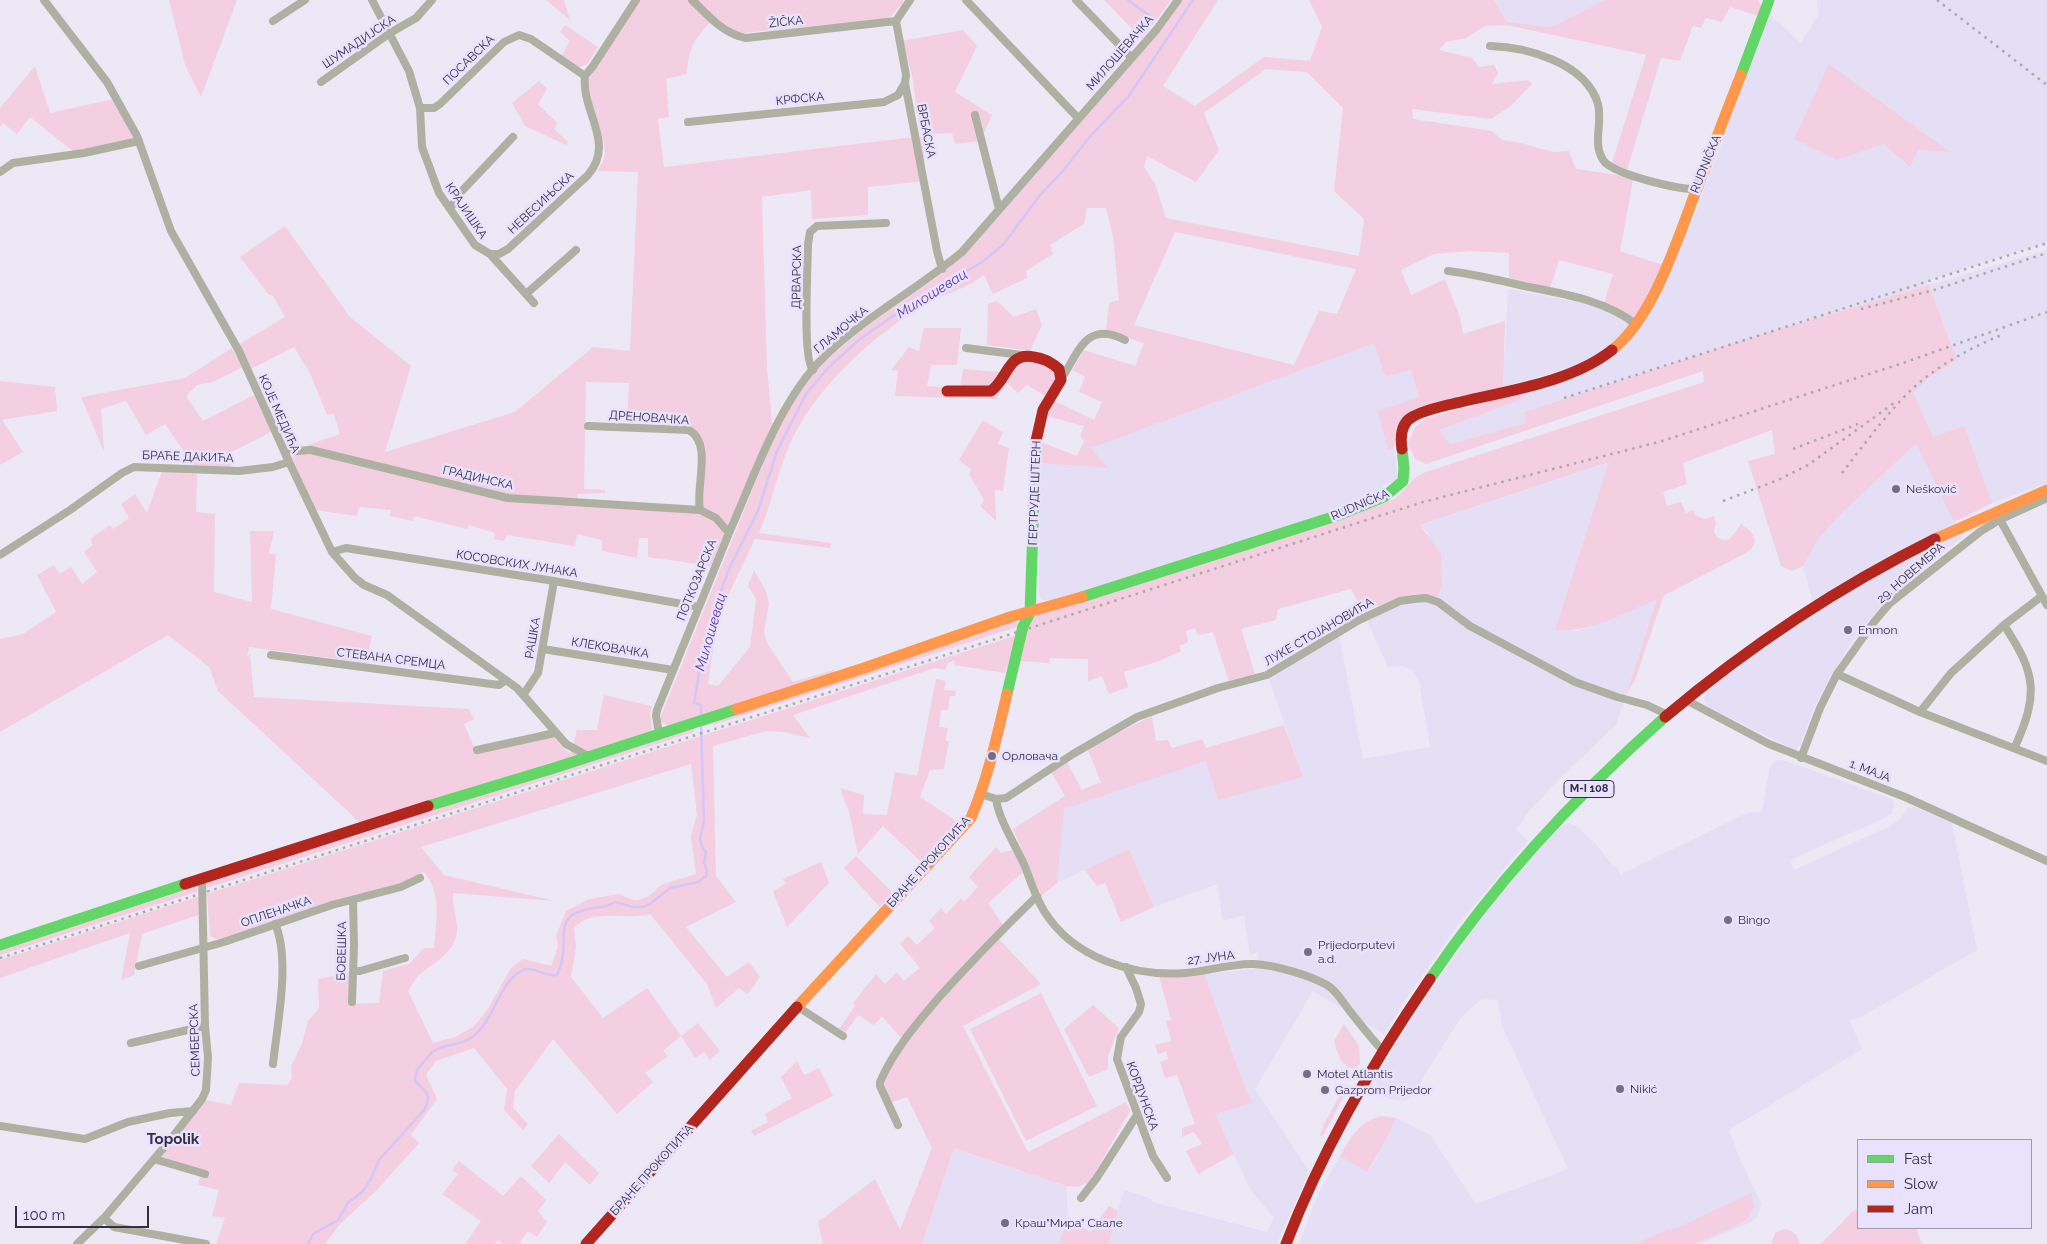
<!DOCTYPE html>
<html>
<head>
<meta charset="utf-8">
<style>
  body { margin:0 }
  #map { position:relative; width:2047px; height:1244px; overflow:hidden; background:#ece8f6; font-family:Raleway,sans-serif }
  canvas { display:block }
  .legend { position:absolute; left:1857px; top:1139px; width:175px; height:90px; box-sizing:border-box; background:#e8e2fc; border:1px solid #a09ab3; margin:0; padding:6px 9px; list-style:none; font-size:15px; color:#342d46 }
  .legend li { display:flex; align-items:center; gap:10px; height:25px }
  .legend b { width:25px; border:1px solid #a09ab3 }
  .scale { position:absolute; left:15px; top:1206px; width:134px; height:22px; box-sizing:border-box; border:2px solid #342d46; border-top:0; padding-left:6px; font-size:15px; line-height:18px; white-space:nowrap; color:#342d46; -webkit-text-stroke:4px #e8e2fc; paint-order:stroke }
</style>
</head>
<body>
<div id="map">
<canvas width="2047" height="1244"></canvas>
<ul class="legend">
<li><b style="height:6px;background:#63d668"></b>Fast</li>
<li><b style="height:6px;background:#ff974d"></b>Slow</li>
<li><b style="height:6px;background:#b3261e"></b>Jam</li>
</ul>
<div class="scale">100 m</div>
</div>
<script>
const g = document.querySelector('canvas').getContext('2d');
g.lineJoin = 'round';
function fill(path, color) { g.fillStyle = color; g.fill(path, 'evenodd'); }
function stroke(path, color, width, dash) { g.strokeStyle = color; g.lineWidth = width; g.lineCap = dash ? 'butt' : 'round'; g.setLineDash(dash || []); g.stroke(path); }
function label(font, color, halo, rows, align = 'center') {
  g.font = font + ' Raleway,sans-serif'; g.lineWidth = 5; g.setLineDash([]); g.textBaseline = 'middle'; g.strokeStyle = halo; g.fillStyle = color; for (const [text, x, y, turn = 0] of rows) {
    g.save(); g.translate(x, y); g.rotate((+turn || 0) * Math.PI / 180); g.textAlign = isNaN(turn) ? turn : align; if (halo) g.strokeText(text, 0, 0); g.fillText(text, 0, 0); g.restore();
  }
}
const built = new Path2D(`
  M1494,0H1604L1552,27L1507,22Z
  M1817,0H2047V242L1926,281L1929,285L2047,250V483L1992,503L1954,522L1961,538L1930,562L1889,598L1855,636L1826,685L1813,710L1800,746L1795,750L1707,706L1704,699L1707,692L1717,683L1763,648L1813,602L1803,566L1810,551L1818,539L1844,511L1913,393L1931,376L1957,360L1929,285L1763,334L1524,412L1527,423L1450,444L1439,430L1518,401L1530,389L1605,362L1621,351L1636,333L1661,295L1694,217L1770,14L1801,43L1818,16ZM1829,64L1949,152L1918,150L1909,167L1883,144Z
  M1508,289L1603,307L1632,325L1614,343L1594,358L1573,367L1503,387Z
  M1374,342L1385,377L1411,370L1419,397L1378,411L1388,449L1394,447L1398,480L1383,485L1384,492L1301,523L1057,600H1042L1039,596L1038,463L1107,468L1090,448Z
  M1610,462L1555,630L1578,631L1596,625L1658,598L1616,725L1556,782L1526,815L1516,830L1528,840L1461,921L1411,991L1384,1034L1313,991L1255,1089L1309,1171L1277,1244H1109L1124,1190L1152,1199V1202L1267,1232L1274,1217L1251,1191L1215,1114L1253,1103L1244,1085L1205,975L1258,968V952L1250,955L1244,915L1223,921L1217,884L1154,907L1129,849L1057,883L1063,809L1207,760L1303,777L1269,679L1339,635L1363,759L1430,747L1419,681L1412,670L1401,666L1388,667L1366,618L1392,607L1418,602L1430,601L1436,604L1442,587L1428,534L1420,525Z
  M1777,760L1786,761L1892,799L1894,805L1892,814L1882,819L1790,860L1794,870L1890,826L1901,818L1908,808L1915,807L1952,823L1977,950L1868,1013L1850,1021L1862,1049L1729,1130L1739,1157L1761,1203L1757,1217L1749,1223L1699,1244H1299L1319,1192L1340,1156L1368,1172L1388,1136L1396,1118L1430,1135L1476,1204L1568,1169L1502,1026L1498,1000L1484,999L1478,1002L1460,1019L1425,1074L1417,1091L1405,1101L1389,1099L1379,1092L1375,1079L1406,1027L1485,912L1560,827L1569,823L1576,826L1596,844L1613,866L1619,869L1620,875L1749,812H1762L1770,767Z
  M954,1148L1066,1186L1068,1217L1059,1244H922Z`);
const green = new Path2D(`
  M169,0H237L201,97L185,65Z
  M546,0H564L570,20Z
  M640,0H903V3L888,19L742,33L733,30L715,17C696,37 688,47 687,74L666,79L669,117L658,119L664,167L923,136L926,181L868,187V215L812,219L811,190L762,197L767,367L772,424L711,566L648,557V538H639L637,558L602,551V540L577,534L575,546L507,535L504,541L494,539L495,533L469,525L467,529L414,516L413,521L390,516L391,510L359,507L357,516L314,510L280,436L305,446L340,434L334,414L327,415L310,373L294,347L251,369L238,345L285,317L273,296L268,294L240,257L285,226L350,317L411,366L385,452L515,412L593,347L630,351L638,172L598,171C600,166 605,159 605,153C604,128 587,106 587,82ZM586,382L629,383L627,420L674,422L688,425L697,432L703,443L696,511L577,506V494L605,493V490L584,489Z
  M1104,0H1171L1142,39Z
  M1177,0H1218L1163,86L1195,106L1264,57L1310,61L1322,27L1309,0H1494L1507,22L1552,27L1604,0H1758L1762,7L1758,16L1730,7L1722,22L1706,18L1701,28L1693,26L1680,61L1661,58L1627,170L1612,163L1646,55L1507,25L1485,26L1466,38L1446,42L1439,50L1472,58L1479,67L1494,65L1498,73L1492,84L1528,80L1532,84L1512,105L1491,119L1412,109L1413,119L1492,131L1502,140L1522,143L1541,149L1554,152L1569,151L1576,169L1625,176L1633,180L1620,251L1663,265L1632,325L1603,307L1613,274L1559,260L1550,288L1509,278V253L1470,251L1434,254L1401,270L1411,295L1445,279L1460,317L1463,334L1505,321L1503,387L1402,420L1396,427L1394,447L1388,450L1378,411L1419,397L1411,370L1385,377L1374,343L1091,448L1108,468L1038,463V441L1077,456L1084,441L1080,436L1084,426L1047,416L1053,400L1094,420L1102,402L1079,392L1085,377L1072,370L1084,350L1135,366L1144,343L1106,330L1109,303L1119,300L1113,236L1106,208H1087L1084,224L1050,245L1053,254L1026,271L1027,278L993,294L984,275C964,291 938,295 917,309C869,340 822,383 795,433C779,464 773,501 759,533L831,543L830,548L755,539L725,602L714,642L708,684L718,686L750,647L756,599L748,586L754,570L765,589L769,603L764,632L767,643L793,682L834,670L836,675L670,725H665L661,721V716L773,439L796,396L822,364L861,330L947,270L980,236ZM1266,69L1307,72L1343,108L1334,191L1364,219L1359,256L1166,218L1155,184L1144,167L1147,156L1196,182L1219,150L1204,113ZM1175,232L1356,269L1337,314L1319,311L1294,365L1134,325Z
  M565,25L598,47L587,64L578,68L561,57L570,41L560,32Z
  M963,30L977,46L955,92L992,115L980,141L955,144L952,133L930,134C914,119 916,95 912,75C909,63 905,52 902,41Z
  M1829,64L1950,152L1918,150L1910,167L1883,144L1837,160L1794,139Z
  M35,66L50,113L114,99L134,140L74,152L30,117L17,134L3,123L0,127V108Z
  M539,81L547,89L538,104L557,123L554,129L568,142L566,145L525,126L512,103Z
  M1929,285L1957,360L1931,376L1913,393L1933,437L1964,426L1992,503L1954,522L1916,443L1844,511L1818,539L1803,566L1792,571L1781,566L1748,461L1775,454L1772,430L1683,463L1687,484L1663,492L1667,506L1681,502L1686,513L1693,510L1695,515L1704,519L1714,516L1716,523L1714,532C1717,539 1722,541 1730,539L1741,524C1753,532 1761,541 1748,552L1665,595L1662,600L1635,680L1626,695L1657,599C1625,612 1591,634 1555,630L1609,462L1420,525L1441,554L1442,587L1438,597L1416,594L1396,598L1363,612L1351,589L1278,609L1276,620L1241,629L1255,674L1229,681L1213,632L1198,635L1195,628L1186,631L1188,642L1179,646L1181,651L1159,661L1124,672L1128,687L1109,694L1102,676L1088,681V659L1050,658L1049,663L1019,661L1030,619L1039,614L1305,531L1393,500C1405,492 1409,480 1423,473L1704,382L1703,371L1426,464L1415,459L1408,444L1415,427L1425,419L1530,389L1518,401L1439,430L1450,444L1526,423L1524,412L1763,334Z
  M997,301L1014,317L1036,309L1042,325L1030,351L987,345L988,304Z
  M924,328H961L957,365H931L927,386L960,389L963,369L1010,373L1022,359C1039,363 1054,361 1058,381L1047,397L1027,385L1018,393L1007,383L996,399L895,396L898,371L891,370L909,347L919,351Z
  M232,348L243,367L213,382L197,385L186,396L203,421L254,395L271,432L224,456L235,470L195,468L165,424L146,435L126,401L101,409L104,452L81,397L185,378Z
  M0,381L55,387L57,411L2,420L23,452L0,465Z
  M983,420L1003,432L998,444L1009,448L1003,491L995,490L996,521L980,506L984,500L969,474L972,470L959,460Z
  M162,471L197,474L196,512L215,514L214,592L252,602L250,531H274L269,554H276L271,609L372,636L366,663L249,647L247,657L250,654L254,697L469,709L474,719L464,724L475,749L549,731L565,750L571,753L577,730H597L604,695L652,706L650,713L652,731L694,727V732L207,888V881L368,830L218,691L209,667L168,635L0,732V639L23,634L56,612L37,575L54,565L59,574L71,567L82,584L97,572L84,552L93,545L90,539L110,525L113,529L129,518L121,504L135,494L147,513Z
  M1017,620V627L713,725L712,721Z
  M1017,635L1005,673L954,665L955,660L947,664L945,670L935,668L793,715L810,738L783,732L766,731L713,746L716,876L736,902L686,927L727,977L749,962L760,977L748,994L739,988L716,1008L707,984L650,914C628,921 592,907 574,928L576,947L571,977L603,1018L647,988L681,1036L698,1023L720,1051L710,1060L704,1052L695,1058L681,1036L663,1051L668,1056L645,1073L653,1082L617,1114L553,1039L515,1091L513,1108L528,1124L523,1130L504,1110L507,1089L474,1048L436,1061L426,1075L437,1099L411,1135L419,1143L377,1190L340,1224L325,1244H216L225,1218L212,1216L219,1190L198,1185L201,1173L154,1164L206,1100L231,1105L239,1083L287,1085L292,1078L291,1066L302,1044L308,1021L319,1008L318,979L352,972L350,1004L379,1003L383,971L409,964L424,948H434C436,924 442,892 424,872L408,881L226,939H216L210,936L207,894ZM691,764L697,815L691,836L696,874L661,885L649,896L638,900H633L619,894L589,899L566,911L556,936L558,947L551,966L523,959L511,968L486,1012L473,1027L455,1037L433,1043L408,991C412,986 415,979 419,975C434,962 454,954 457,932C458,920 452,906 453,893L555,901L444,875L421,847Z
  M936,679L946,681L944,690L956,691L955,696H950L948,710H941L939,727L948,728L946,741H949L944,769L930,770L920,797L958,822L921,862L883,826L858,854L849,812L840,788L864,795L863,814L887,815L895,772L917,776Z
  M1152,716L1156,741L1168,740L1172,748L1202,739L1206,748L1284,725L1303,777L1218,800L1206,761L1064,809L1057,883L1041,896L1013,829L1065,796L1051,772L1067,762L1082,790L1101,782L1087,748Z
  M996,847L1001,853L1015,849L1023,872L988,903L1003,925L902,1039L882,1016L874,1025L858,1015L846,1032L839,1029L855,1006L853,1003L876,974L885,984L897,972L904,981L920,968L900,944L908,936L917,945L935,928L929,921L941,908L946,914L961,898L964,902L978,887L969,877Z
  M1129,849L1154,907L1121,922L1105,883L1097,886L1085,870Z
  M856,856L892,892L880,907L844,868Z
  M821,862L829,883L787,927L773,891L786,884L783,879Z
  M196,887L199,891L0,955V949Z
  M200,896L201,914L142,934L134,975L121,980L130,933L0,978V960Z
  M998,938L1041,984L963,1026L1028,1152L1126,1102L1130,1111L1090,1181C1081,1187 1076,1187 1066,1186L954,1148L922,1244H823L818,1222L875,1179L900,1230L932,1148L907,1097L890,1103C887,1097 883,1089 883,1082C885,1055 976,962 998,938Z
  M1205,975L1244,1085L1253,1103L1215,1114L1234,1154L1198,1174L1186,1151L1202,1144L1194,1132L1182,1137V1128L1195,1124L1177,1075L1165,1078L1160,1062L1168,1059L1166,1051L1158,1054L1155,1045L1171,1041L1166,1021L1171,1020L1159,976L1175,977Z
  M1041,993L1097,1106L1026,1141L970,1029Z
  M1093,1005L1119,1028L1108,1056V1069L1089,1077L1064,1029Z
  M1344,1024L1359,1046L1360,1064L1354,1069C1340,1066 1338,1053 1334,1041Z
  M797,1061L804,1075L819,1068L833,1096L754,1136L751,1131L768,1122L765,1114L792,1098L781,1077Z
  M1346,1084L1349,1087L1323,1135L1320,1136L1324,1124Z
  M1381,1116L1396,1118L1388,1136L1367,1172L1340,1156C1351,1137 1359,1122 1381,1116Z
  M559,1134L599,1173L590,1185L565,1162L549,1183L531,1166Z
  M459,1161L503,1196L521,1176L546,1200L538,1211L547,1222L537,1237L528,1231L519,1244H504L498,1240L495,1244H465L481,1221L442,1194L458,1174L452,1170Z
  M1751,1193L1754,1207L1747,1219L1737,1225L1694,1244H1635L1669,1229L1670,1231Z
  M1109,1206L1118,1211L1109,1244H1059L1068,1217L1090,1232Z
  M1858,1208V1228H1916L1922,1244H1820L1837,1228L1851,1213Z
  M1784,1229C1793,1230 1798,1235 1800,1244H1771L1775,1233Z`);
const stream = new Path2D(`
  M1128,0L1155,20
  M701,716V705L694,703L703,651L717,602L729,569L758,511L777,451L806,394L828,368L860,339L890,318L982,262L1003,245L1040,195L1063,171L1088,139L1114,111L1128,97L1193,0
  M308,1244L313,1234L338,1220L348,1203L363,1191L371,1179L379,1160L424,1110C433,1094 425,1091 415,1081C415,1073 417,1069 422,1064C426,1060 430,1053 435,1050C446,1044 461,1045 471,1038C495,1021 498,984 521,971C534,964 544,978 557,975C560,968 563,960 563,953C565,939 560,922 574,914C587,906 603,910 615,902L633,907H643L651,903L670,888L698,882L706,876L707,871L704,862L706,852C696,841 702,833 704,821L701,724`);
const street = new Path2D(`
  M44,0L107,82L137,136L171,231L239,351L289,462L332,552L355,578L364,585L387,595L517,688L566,744L588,756
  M372,0L409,71L420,108L422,147L439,193L475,245L490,254L534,303
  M692,0C708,15 723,34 746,38L896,21
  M910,0L896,21L906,75L905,83L937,251L942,269
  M966,0L1078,118
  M1076,0L1131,57
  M273,21L305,0
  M1490,46C1527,47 1586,63 1598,104C1603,123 1592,142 1603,160C1612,174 1679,190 1696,189
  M585,76L593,66L636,0
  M321,82L390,33L416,18L432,0
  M420,108H434L440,104L504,42L519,35L531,39L585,76
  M975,115L999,209
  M688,122L884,102L898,95L905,83
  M0,172L13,163L84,153L139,141
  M450,209L460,193L513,137
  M490,254H499L508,249L588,175C616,142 581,112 585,76
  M1448,271C1474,274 1499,280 1524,286C1564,294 1605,300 1637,325
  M526,294L576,250
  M966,348L1021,355
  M813,370C802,360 808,264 808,244L810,232L817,226L886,223
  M1062,378C1079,351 1087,320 1125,340
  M588,426L689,430C713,444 695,487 700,510L716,518L729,533L657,710L656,716L659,733
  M285,452L311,450L508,498L700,510
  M1998,516L2047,605
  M729,533C754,477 779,401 823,358C864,317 918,289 962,252L1157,29L1178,0
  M332,552L346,548L554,581L699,607
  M0,555L70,510L122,473L134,467L239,471L273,467L289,462
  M2004,625C2036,674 2039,693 2015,747
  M543,649L673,670
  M271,655L499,685L506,680
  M1837,674L1920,712L2047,761
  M523,695L538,673L554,581
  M1686,700L1769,744L1905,797L2047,861
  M1920,712L1951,673L2004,625L2042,596
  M477,750L555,733
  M1801,758L1820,708L1837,674L1874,622L1890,603L1981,531L1999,520L2047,498
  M981,794L996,799L1006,798L1073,754L1137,717L1218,688L1267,675L1359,620L1400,601L1414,599L1426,598L1438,602L1470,626L1575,682L1617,697L1647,705L1668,715
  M996,799C999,821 1017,847 1026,869C1031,883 1036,898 1044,911C1073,958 1133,977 1186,973C1209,971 1232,963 1254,964C1275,965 1309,975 1327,985C1337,991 1342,1001 1349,1010C1360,1024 1371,1038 1383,1051
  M139,966L224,942L332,905L401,887L420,878
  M1126,967L1136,988L1141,1004L1139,1012L1121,1037L1117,1059L1153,1156L1167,1178
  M353,971H360L405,958
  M352,1002L354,945L353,900
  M798,1007L843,1036
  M131,1043L205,1026
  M273,1064C277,1025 291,959 275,924
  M898,1125L880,1086V1082C895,1048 918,1022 941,995C972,961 1004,928 1037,896
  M0,1126L85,1139L128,1122L170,1113L193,1111
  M154,1159L205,1174
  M1081,1198L1096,1179L1137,1115
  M104,1218L114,1227L206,1244
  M77,1244L104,1218L171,1139L202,1099L206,1090L208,1058L205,1026L202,878`);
const fast = new Path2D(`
  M1741,75L1769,0
  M1082,597L1339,515L1384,497L1403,481L1404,468L1402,449
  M1007,694L1023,626L1030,613L1036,441
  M428,806L554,768L737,709
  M0,945L185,884
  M1430,979C1496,881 1577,795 1665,717`);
const slow = new Path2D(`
  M1612,350C1652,319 1676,244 1694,196C1710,156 1725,115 1741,75
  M1935,539L2047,490
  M737,709L864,668L1010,617L1082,597
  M797,1007L971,818C988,778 997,736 1007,694`);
const jam = new Path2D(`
  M947,391H991C1008,379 1008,351 1034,357C1043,358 1052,363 1059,369L1061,380L1043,410L1036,441
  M1402,449C1400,436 1401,422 1414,416C1429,408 1449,405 1465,401C1513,390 1573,381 1612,350
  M1665,717C1748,647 1838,587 1935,539
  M185,884L428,806
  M586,1244L797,1007
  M1286,1244C1322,1150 1373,1062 1430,979`);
const rail = new Path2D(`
  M1937,0L2047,85
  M1861,309L1934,290L2047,253
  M1564,398L2047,243
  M1793,449L1858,424
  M1842,473C1863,446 1884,417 1908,393C1934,367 1970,348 2004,334
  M1723,501L1778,480L1808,465L1894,403
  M0,958L1423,502L1659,442L1903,363L2047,312`);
const markers = [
  [1896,489,5,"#746e84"],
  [1848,630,5,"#746e84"],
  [992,756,5,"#746e84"],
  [1728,920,5,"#746e84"],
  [1308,952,5,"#746e84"],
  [1307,1074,5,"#746e84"],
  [1620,1089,5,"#746e84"],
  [1325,1090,5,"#746e84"],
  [1005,1223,5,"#746e84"]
];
const shields = [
  [1589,789,50]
];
const shieldNames = [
  ["M-I 108",1589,789]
];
const streetNames = [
  ["ŽIČKA",786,22,-6],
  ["ШУМАДИЈСКА",359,42,-34],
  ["МИЛОШЕВАЧКА",1120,53,-49],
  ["ПОСАВСКА",469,60,-44],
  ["КРФСКА",800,99,-6],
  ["ВРБАСКА",926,131,79],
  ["RUDNIČKA",1706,164,-68],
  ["НЕВЕСИЊСКА",541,203,-43],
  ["КРАЈИШКА",466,211,56],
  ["ДРВАРСКА",797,277,-89],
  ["ГЛАМОЧКА",841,330,-40],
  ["КОЈЕ МЕДИЋА",279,414,66],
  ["ДРЕНОВАЧКА",649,418,4],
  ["БРАЋЕ ДАКИЋА",188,457,2],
  ["ГРАДИНСКА",478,478,13],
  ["ГЕРТРУДЕ ШТЕРН",1035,493,-88],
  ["RUDNIČKA",1360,505,-23],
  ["КОСОВСКИХ ЈУНАКА",517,564,9],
  ["29. НОВЕМБРА",1911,573,-41],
  ["ПОТКОЗАРСКА",697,580,-68],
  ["ЛУКЕ СТОЈАНОВИЋА",1319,632,-30],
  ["РАШКА",533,638,-80],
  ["КЛЕКОВАЧКА",610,648,9],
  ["СТЕВАНА СРЕМЦА",391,659,7],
  ["1. МАЈА",1870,771,21],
  ["БРАНЕ ПРОКОПИЋА",929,862,-48],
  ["ОПЛЕНАЧКА",276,912,-19],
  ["БОВЕШКА",342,951,-89],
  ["27. ЈУНА",1211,958,-7],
  ["СЕМБЕРСКА",195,1040,-92],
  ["КОРДУНСКА",1142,1096,70],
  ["БРАНЕ ПРОКОПИЋА",652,1170,-48]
];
const poiNames = [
  ["Nešković",1906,489],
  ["Enmon",1858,630],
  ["Орловача",1002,756],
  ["Bingo",1738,920],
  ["Prijedorputevi",1318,945],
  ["a.d.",1318,959],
  ["Motel Atlantis",1317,1074],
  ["Nikić",1630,1089],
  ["Gazprom Prijedor",1335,1090],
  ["Краш\"Мира\" Свале",1015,1223]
];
const waterNames = [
  ["Милошевац",932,294,-32],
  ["Милошевац",711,632,-74]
];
const quarterNames = [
  ["Topolik",173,1139]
];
fill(built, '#e4dff5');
fill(green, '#f4cfe1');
stroke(stream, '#d4c6f8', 2.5);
stroke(street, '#aeb0a2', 8);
stroke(fast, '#63d668', 11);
stroke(slow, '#ff974d', 11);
stroke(jam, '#b3261e', 11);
stroke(rail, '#abaaa8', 2.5, [2.5, 5]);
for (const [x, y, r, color] of markers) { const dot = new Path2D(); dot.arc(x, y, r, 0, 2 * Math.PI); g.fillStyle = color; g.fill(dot); stroke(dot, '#e8e2fc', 2); }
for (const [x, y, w] of shields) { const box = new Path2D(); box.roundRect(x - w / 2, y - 8.5, w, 17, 4); g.fillStyle = '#e8e2fc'; g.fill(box); stroke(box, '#342d46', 1); }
label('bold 11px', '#342d46', null, shieldNames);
label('12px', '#342d46', '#e8e2fc', streetNames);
label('12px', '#342d46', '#e8e2fc', poiNames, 'left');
label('italic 14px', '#6432ae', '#e8e2fc', waterNames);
label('bold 15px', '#342d46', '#e8e2fc', quarterNames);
</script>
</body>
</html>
